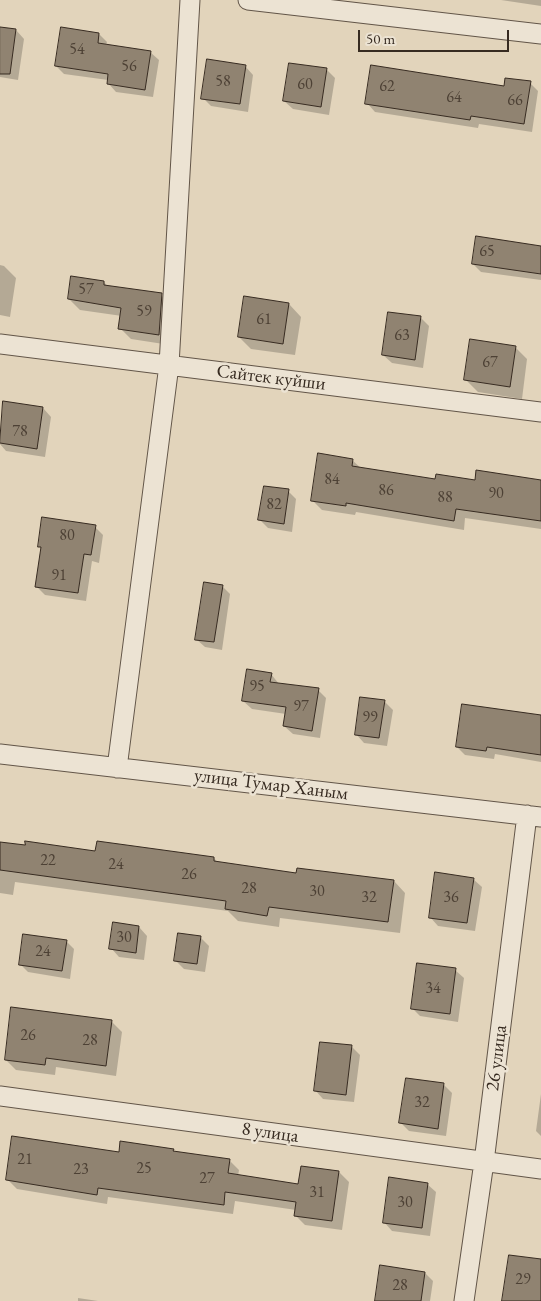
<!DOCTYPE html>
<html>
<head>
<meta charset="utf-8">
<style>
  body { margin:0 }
  #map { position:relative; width:541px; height:1301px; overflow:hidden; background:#e2d4bb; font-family:"EB Garamond",serif }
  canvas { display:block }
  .scale { position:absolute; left:358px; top:30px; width:151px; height:22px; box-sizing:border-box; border:2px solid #372b21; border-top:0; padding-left:6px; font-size:15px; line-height:18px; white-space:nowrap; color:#372b21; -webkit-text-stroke:4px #ece3d3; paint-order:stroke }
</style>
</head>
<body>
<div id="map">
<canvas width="541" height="1301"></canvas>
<div class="scale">50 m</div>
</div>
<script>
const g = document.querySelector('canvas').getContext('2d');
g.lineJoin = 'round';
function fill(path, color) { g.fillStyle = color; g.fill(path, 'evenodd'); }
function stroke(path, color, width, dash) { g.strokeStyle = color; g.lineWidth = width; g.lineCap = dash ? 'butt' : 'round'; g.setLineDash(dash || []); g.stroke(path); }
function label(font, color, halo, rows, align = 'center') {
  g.font = font + ' "EB Garamond",serif'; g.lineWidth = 5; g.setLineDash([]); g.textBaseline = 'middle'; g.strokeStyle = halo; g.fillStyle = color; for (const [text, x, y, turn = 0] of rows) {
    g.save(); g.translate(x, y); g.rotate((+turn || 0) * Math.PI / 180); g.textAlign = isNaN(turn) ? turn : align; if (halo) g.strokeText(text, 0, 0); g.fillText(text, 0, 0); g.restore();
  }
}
const shadow = new Path2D(`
  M501,0H541V6Z
  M0,28L16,30L24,39L18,80L0,77Z
  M99,34L107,42L106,45L150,52L159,60L153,97L116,92L108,83V80L64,74L56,66Z
  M245,66L253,75L248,112L211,106L203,98Z
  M327,70L335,78L329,115L293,109L284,101Z
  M530,83L538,91L532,132L479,124L478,128L375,112L367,103Z
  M541,247V280L481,272L473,264Z
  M0,265L4,266L16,278L10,317L0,315Z
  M104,282L108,287L161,295L172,306L170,345L131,339L120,328L122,316L80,310L69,299Z
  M289,304L301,317L295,355L251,349L239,337Z
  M421,318L429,326L423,368L392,363L383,355Z
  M515,347L527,359L522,399L478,392L466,380Z
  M4,402L43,408L51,417L45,457L6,451L0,444Z
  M352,460L362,469L436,481L541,480V529L465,518L464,530L356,512L355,515L322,510L312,500Z
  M288,491L296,499L292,532L268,528L260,520Z
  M95,527L103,535L99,563L92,561L86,601L45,595L37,587L42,549L39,546Z
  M222,586L230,594L222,650L205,647L196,639Z
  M271,674L279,684L318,690L326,698L320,738L293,734L284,726L286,714L252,709L243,701Z
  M384,701L393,710L387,746L364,743L356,734Z
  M541,716V762L495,754L494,759L465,755L457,747Z
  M0,843L96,853L214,858L218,863L297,874L394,881L405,893L400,933L280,918L279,927L238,921L228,911L15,882L13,895L0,893Z
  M473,879L482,887L475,931L438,926L430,917Z
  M139,927L147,936L144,960L119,957L111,948Z
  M201,938L209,946L205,972L184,969L175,960Z
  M66,941L74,949L70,979L28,972L20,964Z
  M455,970L464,978L458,1022L420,1016L412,1008Z
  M112,1022L122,1032L116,1076L56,1067L55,1075L16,1070L6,1060Z
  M352,1047L360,1055L354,1102L323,1099L315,1090Z
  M407,1079L444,1085L452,1093L446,1136L409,1131L401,1123Z
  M541,1094V1136L536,1131Z
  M173,1150L177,1153L229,1160L239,1170L238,1176L299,1185L339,1172L349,1182L342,1230L305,1225L295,1215L296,1210L235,1201L233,1214L108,1197L107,1204L17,1189L7,1179L120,1153Z
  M427,1184L436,1192L430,1236L392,1231L384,1222Z
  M381,1267L425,1273L433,1281L430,1301H378Z
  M78,1298L98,1301H78Z`);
const building = new Path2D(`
  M0,27L16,29L10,74H0Z
  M61,27L99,33L98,43L151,51L145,90L107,84L108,74L55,66Z
  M207,59L246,65L240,104L201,99Z
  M289,63L327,68L321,107L283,101Z
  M371,65L504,86L505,78L531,81L524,124L471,116L470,120L365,104Z
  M476,236L541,246V274L472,264Z
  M71,276L104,281V285L162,293L159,335L118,329L121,308L68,299Z
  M244,296L289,303L283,344L238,337Z
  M388,312L421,316L415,360L382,355Z
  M470,339L516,346L510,387L464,380Z
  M3,401L43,407L37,449L0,443Z
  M318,453L353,459L352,466L435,479L436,474L475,480L476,470L541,480V521L456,509L454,521L346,503V506L311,501Z
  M264,486L289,489L284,524L258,520Z
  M42,517L96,525L91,555L84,554L78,593L35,587L41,547H38Z
  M204,582L223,585L214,642L195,640Z
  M247,669L272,673L270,682L319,688L312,731L283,726L286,707L242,701Z
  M360,697L385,700L379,738L355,735Z
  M462,704L541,715V755L487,747L486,751L456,747Z
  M25,841L95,851L97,841L214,857V861L296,873L297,868L394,880L388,922L269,907L267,916L225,909L226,901L0,870V842L25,845Z
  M435,872L474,878L467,923L429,918Z
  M113,922L139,926L136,953L109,949Z
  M178,933L201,936L197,964L174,961Z
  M23,934L67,940L62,971L19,965Z
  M417,963L456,968L450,1014L411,1009Z
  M11,1007L112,1020L106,1066L46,1058L45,1065L5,1060Z
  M320,1042L352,1045L346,1095L314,1091Z
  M406,1078L444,1083L438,1129L399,1123Z
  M12,1136L119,1152L120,1141L174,1149L173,1151L230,1159L228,1173L298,1184L301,1166L339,1171L332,1221L294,1216L296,1202L225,1192L224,1205L98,1188L97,1195L6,1180Z
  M389,1177L428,1183L422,1228L383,1223Z
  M509,1255L541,1259V1301H502Z
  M380,1265L425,1272L421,1301H375Z`);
const street = new Path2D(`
  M248,0L541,34
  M0,344L541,412
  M0,754L541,817
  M117,768L169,365L190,0
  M0,1096L541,1169
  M464,1301L484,1162L527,815`);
const numberNames = [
  ["54",77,50],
  ["56",129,67],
  ["58",223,82],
  ["60",305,85],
  ["62",387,87],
  ["64",454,98],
  ["66",515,101],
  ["65",487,252],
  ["57",86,290],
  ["59",144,312],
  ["61",264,320],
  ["63",402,336],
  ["67",490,363],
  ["78",20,432],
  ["84",332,480],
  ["86",386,491],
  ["90",496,494],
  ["88",445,498],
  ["82",274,505],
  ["80",67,536],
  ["91",59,576],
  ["95",257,687],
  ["97",301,707],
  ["99",370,718],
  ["22",48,861],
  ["24",116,865],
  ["26",189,875],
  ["28",249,889],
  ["30",317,892],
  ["32",369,898],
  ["36",451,898],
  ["30",124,938],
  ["24",43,952],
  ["34",433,989],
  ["26",28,1036],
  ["28",90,1041],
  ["32",422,1103],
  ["21",25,1160],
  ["25",144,1169],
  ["23",81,1170],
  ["27",207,1179],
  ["31",317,1193],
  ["30",405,1203],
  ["29",523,1280],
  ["28",400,1286]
];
const streetNames = [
  ["Сайтек куйши",271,378,7],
  ["улица Тумар Ханым",271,785,7],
  ["26 улица",497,1058,-83],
  ["8 улица",270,1133,8]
];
fill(shadow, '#0003');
fill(building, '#908371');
stroke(building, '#372b21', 1);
stroke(street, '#625548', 21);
stroke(street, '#ece3d3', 19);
label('16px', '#4d4135', null, numberNames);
label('19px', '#372b21', '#ece3d3', streetNames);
</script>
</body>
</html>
